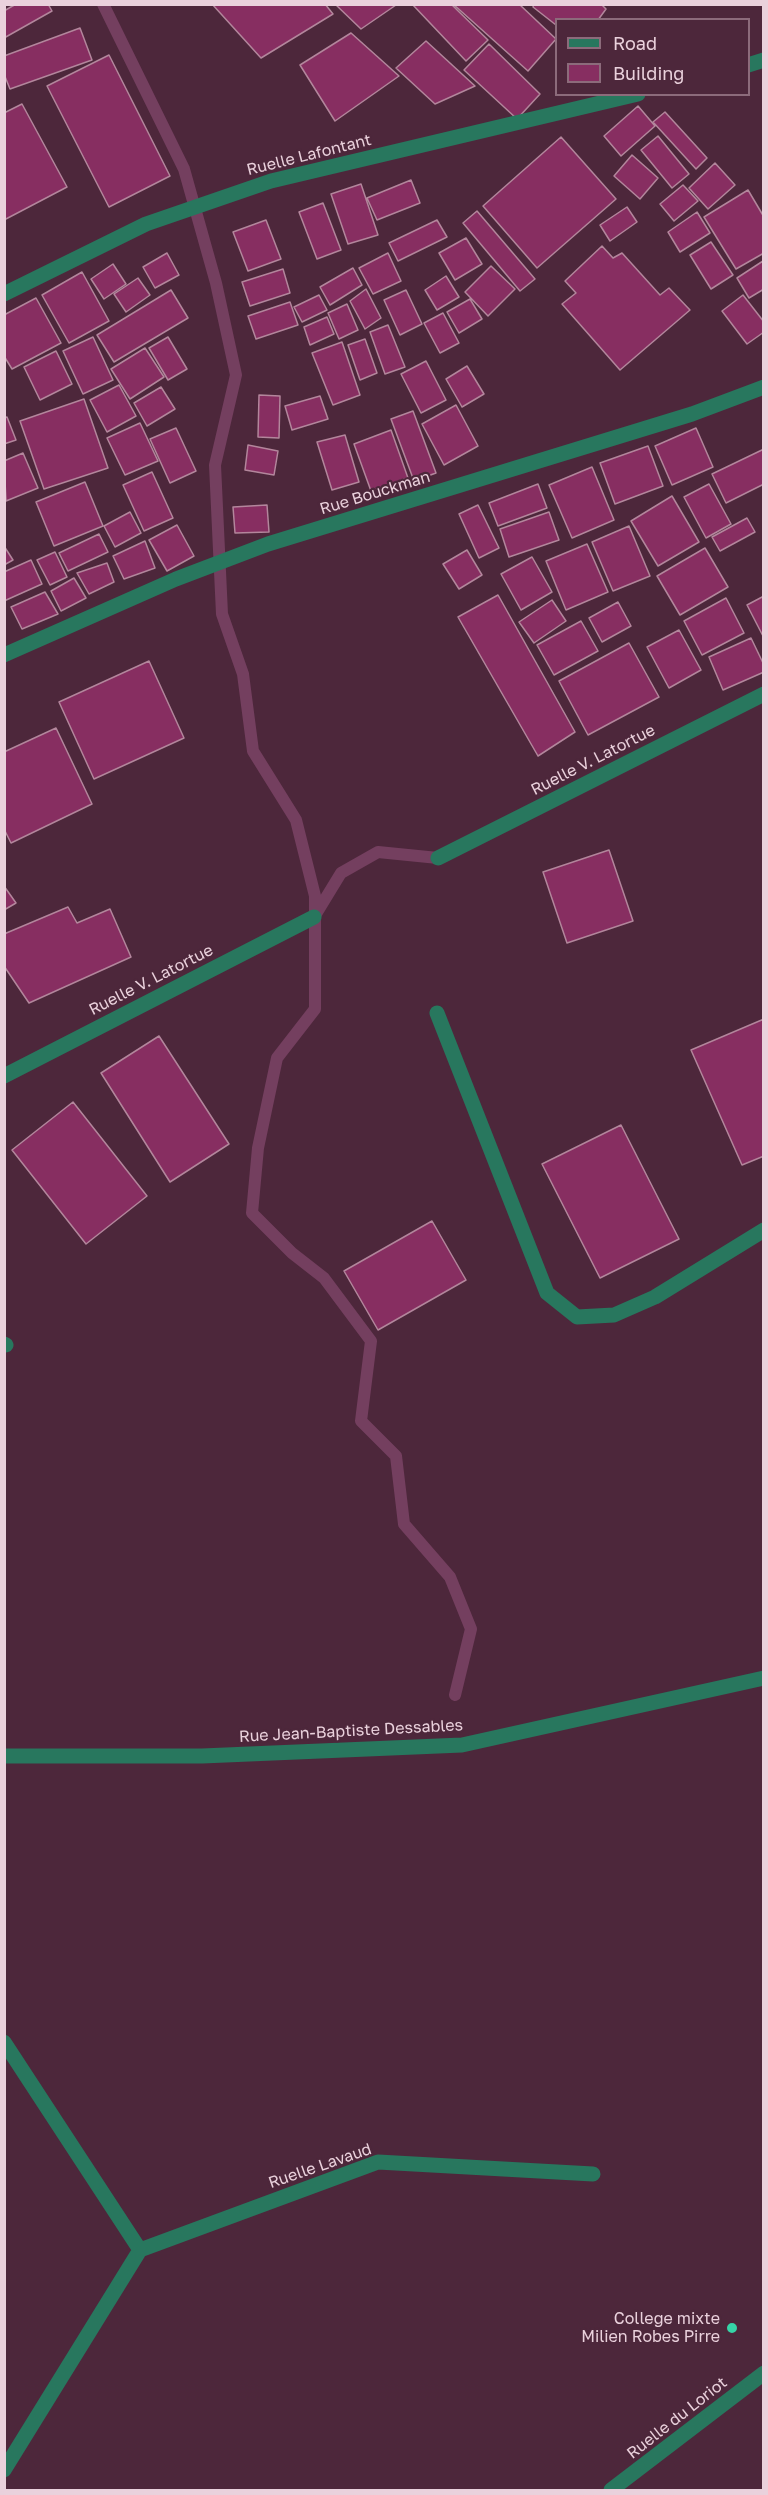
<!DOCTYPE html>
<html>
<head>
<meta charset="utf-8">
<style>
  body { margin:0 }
  #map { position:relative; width:768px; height:2495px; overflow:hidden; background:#4d273b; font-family:"Golos Text",sans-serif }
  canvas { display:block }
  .frame { position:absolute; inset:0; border:6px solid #ead1dc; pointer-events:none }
  .legend { position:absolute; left:555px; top:18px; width:195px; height:78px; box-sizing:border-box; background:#4d273b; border:2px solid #8c6b7b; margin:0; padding:8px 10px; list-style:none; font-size:18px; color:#ead1dc }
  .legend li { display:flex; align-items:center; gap:12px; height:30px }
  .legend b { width:30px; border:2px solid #8c6b7b }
</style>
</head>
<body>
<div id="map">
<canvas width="768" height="2495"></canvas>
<div class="frame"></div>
<ul class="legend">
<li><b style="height:8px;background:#28775e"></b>Road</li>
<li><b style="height:16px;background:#872e61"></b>Building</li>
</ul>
</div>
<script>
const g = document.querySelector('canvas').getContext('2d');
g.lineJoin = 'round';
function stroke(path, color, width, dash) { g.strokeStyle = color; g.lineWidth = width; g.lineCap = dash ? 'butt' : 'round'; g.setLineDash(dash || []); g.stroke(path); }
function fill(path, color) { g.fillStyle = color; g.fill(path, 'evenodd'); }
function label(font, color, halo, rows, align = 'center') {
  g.font = font + ' "Golos Text",sans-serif'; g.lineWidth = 4.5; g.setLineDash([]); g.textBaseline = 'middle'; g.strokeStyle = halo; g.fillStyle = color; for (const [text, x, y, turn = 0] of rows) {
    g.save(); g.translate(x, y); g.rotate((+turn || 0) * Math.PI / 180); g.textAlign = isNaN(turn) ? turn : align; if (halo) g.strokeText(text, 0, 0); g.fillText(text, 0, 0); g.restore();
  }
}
const stream = new Path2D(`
  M103,4L184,169L216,283L236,375L215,465L222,614L243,674L253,751L296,820L315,896V1009L277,1058L258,1148L252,1213L292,1253L324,1278L371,1341L361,1421L396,1456L404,1524L450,1577L471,1629L455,1695
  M316,914L341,873L378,852L438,858`);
const building = new Path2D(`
  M16,4H48L52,11L4,38V11Z
  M212,4H325L333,14L261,58Z
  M335,4H395L396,5L361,29Z
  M412,4H451L488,40L466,61Z
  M453,4H519L556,39L528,71Z
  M534,4H601L606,9L598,20H556V25L533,7Z
  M80,28L92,60L10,89L4,74V56Z
  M351,33L399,76L335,121L300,65Z
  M426,41L475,86L435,104L396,68Z
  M489,44L540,94L517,119L464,70Z
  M109,55L170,176L109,207L47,86Z
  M22,104L67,187L4,220V113Z
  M638,106L655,126L621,156L604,136Z
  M665,112L707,158L696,169L653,122Z
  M658,136L689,174L672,188L641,150Z
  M561,137L616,199L537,268L483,206Z
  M632,155L658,178L640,199L614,176Z
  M715,163L735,185L708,209L689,188Z
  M411,180L420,203L377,220L367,198Z
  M361,184L378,235L348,244L331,194Z
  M683,185L698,201L674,221L660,204Z
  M748,190L764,217V253L736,269L704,217Z
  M323,203L341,250L317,259L299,212Z
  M627,207L637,222L610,241L600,225Z
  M477,211L535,279L520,291L463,223Z
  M697,212L710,233L680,252L668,232Z
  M266,220L281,259L248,271L233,232Z
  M437,220L447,237L398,261L389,243Z
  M466,238L482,264L455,280L439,253Z
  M711,242L733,275L711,289L690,255Z
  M602,246L613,258L622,253L660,295L669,288L690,310L620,370L562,304L576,293L565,281Z
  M167,253L179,275L155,288L143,267Z
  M388,253L401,281L373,294L359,268Z
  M763,261L764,289L749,298L737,278Z
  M113,264L126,284L104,299L91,279Z
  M491,266L515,289L488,316L465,292Z
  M353,268L362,285L330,305L320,287Z
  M283,269L290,293L250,306L242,282Z
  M82,272L109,321L69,343L42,295Z
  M446,276L459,297L437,310L425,290Z
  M138,278L150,295L126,312L114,294Z
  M366,289L381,318L365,329L350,301Z
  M171,290L188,318L114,362L97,335Z
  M406,290L422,324L400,335L384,300Z
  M319,295L327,310L302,322L294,307Z
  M743,295L764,322V332L747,344L722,311Z
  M36,298L61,343L12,369L4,356V315Z
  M470,299L482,319L459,333L447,312Z
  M290,302L298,325L256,339L248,316Z
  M347,304L358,330L339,339L328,313Z
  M443,313L459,343L440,353L424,323Z
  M327,317L334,334L310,345L304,327Z
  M388,325L405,367L385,374L370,332Z
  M93,337L113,380L83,394L63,351Z
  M168,337L187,369L168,380L149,348Z
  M365,339L377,373L360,380L348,345Z
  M342,342L360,395L333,405L312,353Z
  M145,348L164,377L130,399L111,369Z
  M56,351L72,384L40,400L24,367Z
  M426,361L446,400L421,413L401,374Z
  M467,366L484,394L462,407L446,379Z
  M119,385L136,416L107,432L90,400Z
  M161,387L175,409L147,426L134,403Z
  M259,395L280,396L279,438L258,437Z
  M320,396L328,419L292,430L285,406Z
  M84,399L108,468L44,489L20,421Z
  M456,405L478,446L444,465L422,424Z
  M413,411L436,473L414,481L391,419Z
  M7,417L16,440L4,444V418Z
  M140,423L158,461L125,475L107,438Z
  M176,428L196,471L170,483L150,439Z
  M696,428L713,467L672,485L655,446Z
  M391,430L408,478L371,491L354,444Z
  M345,435L359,482L332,490L317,442Z
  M248,445L278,451L274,475L245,470Z
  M648,446L663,486L615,504L600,463Z
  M764,449V484L726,503L712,474Z
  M23,453L38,488L6,501L4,461Z
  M592,467L614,520L572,538L549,485Z
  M152,472L173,518L144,531L123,485Z
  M85,482L103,526L54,546L36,502Z
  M538,484L547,508L498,526L489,503Z
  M709,484L731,524L706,538L684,497Z
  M672,496L699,542L658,566L631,521Z
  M267,505L269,532L235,533L233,507Z
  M478,505L499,548L479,558L459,514Z
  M130,512L141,533L115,547L104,526Z
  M549,512L559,540L509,557L500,529Z
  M747,518L755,532L720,551L712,537Z
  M177,525L194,556L167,571L149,540Z
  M629,526L650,576L613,591L592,542Z
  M99,534L108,552L68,571L59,553Z
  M145,541L155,568L124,579L113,556Z
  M587,544L608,592L566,610L546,561Z
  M4,546L13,560L4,565Z
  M705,548L728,587L680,615L657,576Z
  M467,550L482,575L459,589L443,564Z
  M55,552L67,577L50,585L37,560Z
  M532,557L552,592L521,610L501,574Z
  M31,560L42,584L4,601V572Z
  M107,563L114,582L89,594L77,573Z
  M74,578L86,598L61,611L51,591Z
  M45,592L58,614L22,629L11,607Z
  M498,595L575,732L538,756L458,617Z
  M764,596V638L747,605Z
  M726,598L744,633L702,655L684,621Z
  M552,600L566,621L534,643L519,622Z
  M618,602L631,626L602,642L589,618Z
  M581,621L598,651L554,675L537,645Z
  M679,630L701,670L669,688L647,647Z
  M751,638L764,665V672L723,690L709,657Z
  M629,643L659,697L588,735L559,681Z
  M149,661L184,738L94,779L59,702Z
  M56,728L92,804L11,843L4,829V752Z
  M609,850L633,921L567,943L543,872Z
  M4,886L16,903L4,910Z
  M68,907L77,923L110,909L131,957L29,1003L4,966V934Z
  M764,1019V1156L742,1165L691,1050Z
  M159,1036L229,1144L170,1182L101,1073Z
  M73,1102L147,1196L86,1244L12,1150Z
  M621,1125L679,1239L600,1278L542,1164Z
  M432,1221L466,1280L378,1330L344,1271Z`);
const minor = new Path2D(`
  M748,65L764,60
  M4,294L146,224L271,181L638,94
  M4,655L176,579L268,544L692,414L764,387
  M438,858L764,694
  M437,1013L547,1293L577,1317L614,1315L655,1297L764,1230
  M4,1076L314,917
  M4,1344L6,1345
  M4,1756H202L462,1745L764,1678
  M4,2042L140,2250
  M140,2250L378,2162L593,2174
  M4,2470L140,2250
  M611,2490L764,2373`);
const markers = [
  [732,2328,6,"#36d4a7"]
];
const streetNames = [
  ["Ruelle Lafontant",309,155,-14],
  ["Rue Bouckman",375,493,-17],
  ["Ruelle V. Latortue",593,760,-27],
  ["Ruelle V. Latortue",151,980,-27],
  ["Rue Jean-Baptiste Dessables",351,1731,-3],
  ["Ruelle Lavaud",320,2166,-19],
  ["Ruelle du Loriot",677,2418,-38]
];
const poiNames = [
  ["College mixte",720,2319],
  ["Milien Robes Pirre",720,2337]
];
stroke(stream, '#743f5f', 12);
fill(building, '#872e61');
stroke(building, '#b3869c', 1.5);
stroke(minor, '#28775e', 15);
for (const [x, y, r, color] of markers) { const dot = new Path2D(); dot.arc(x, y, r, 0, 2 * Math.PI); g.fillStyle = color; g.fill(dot); stroke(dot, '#4d273b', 2); }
label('16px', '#ead1dc', '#4d273b', streetNames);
label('16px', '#ead1dc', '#4d273b', poiNames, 'right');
</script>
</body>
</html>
